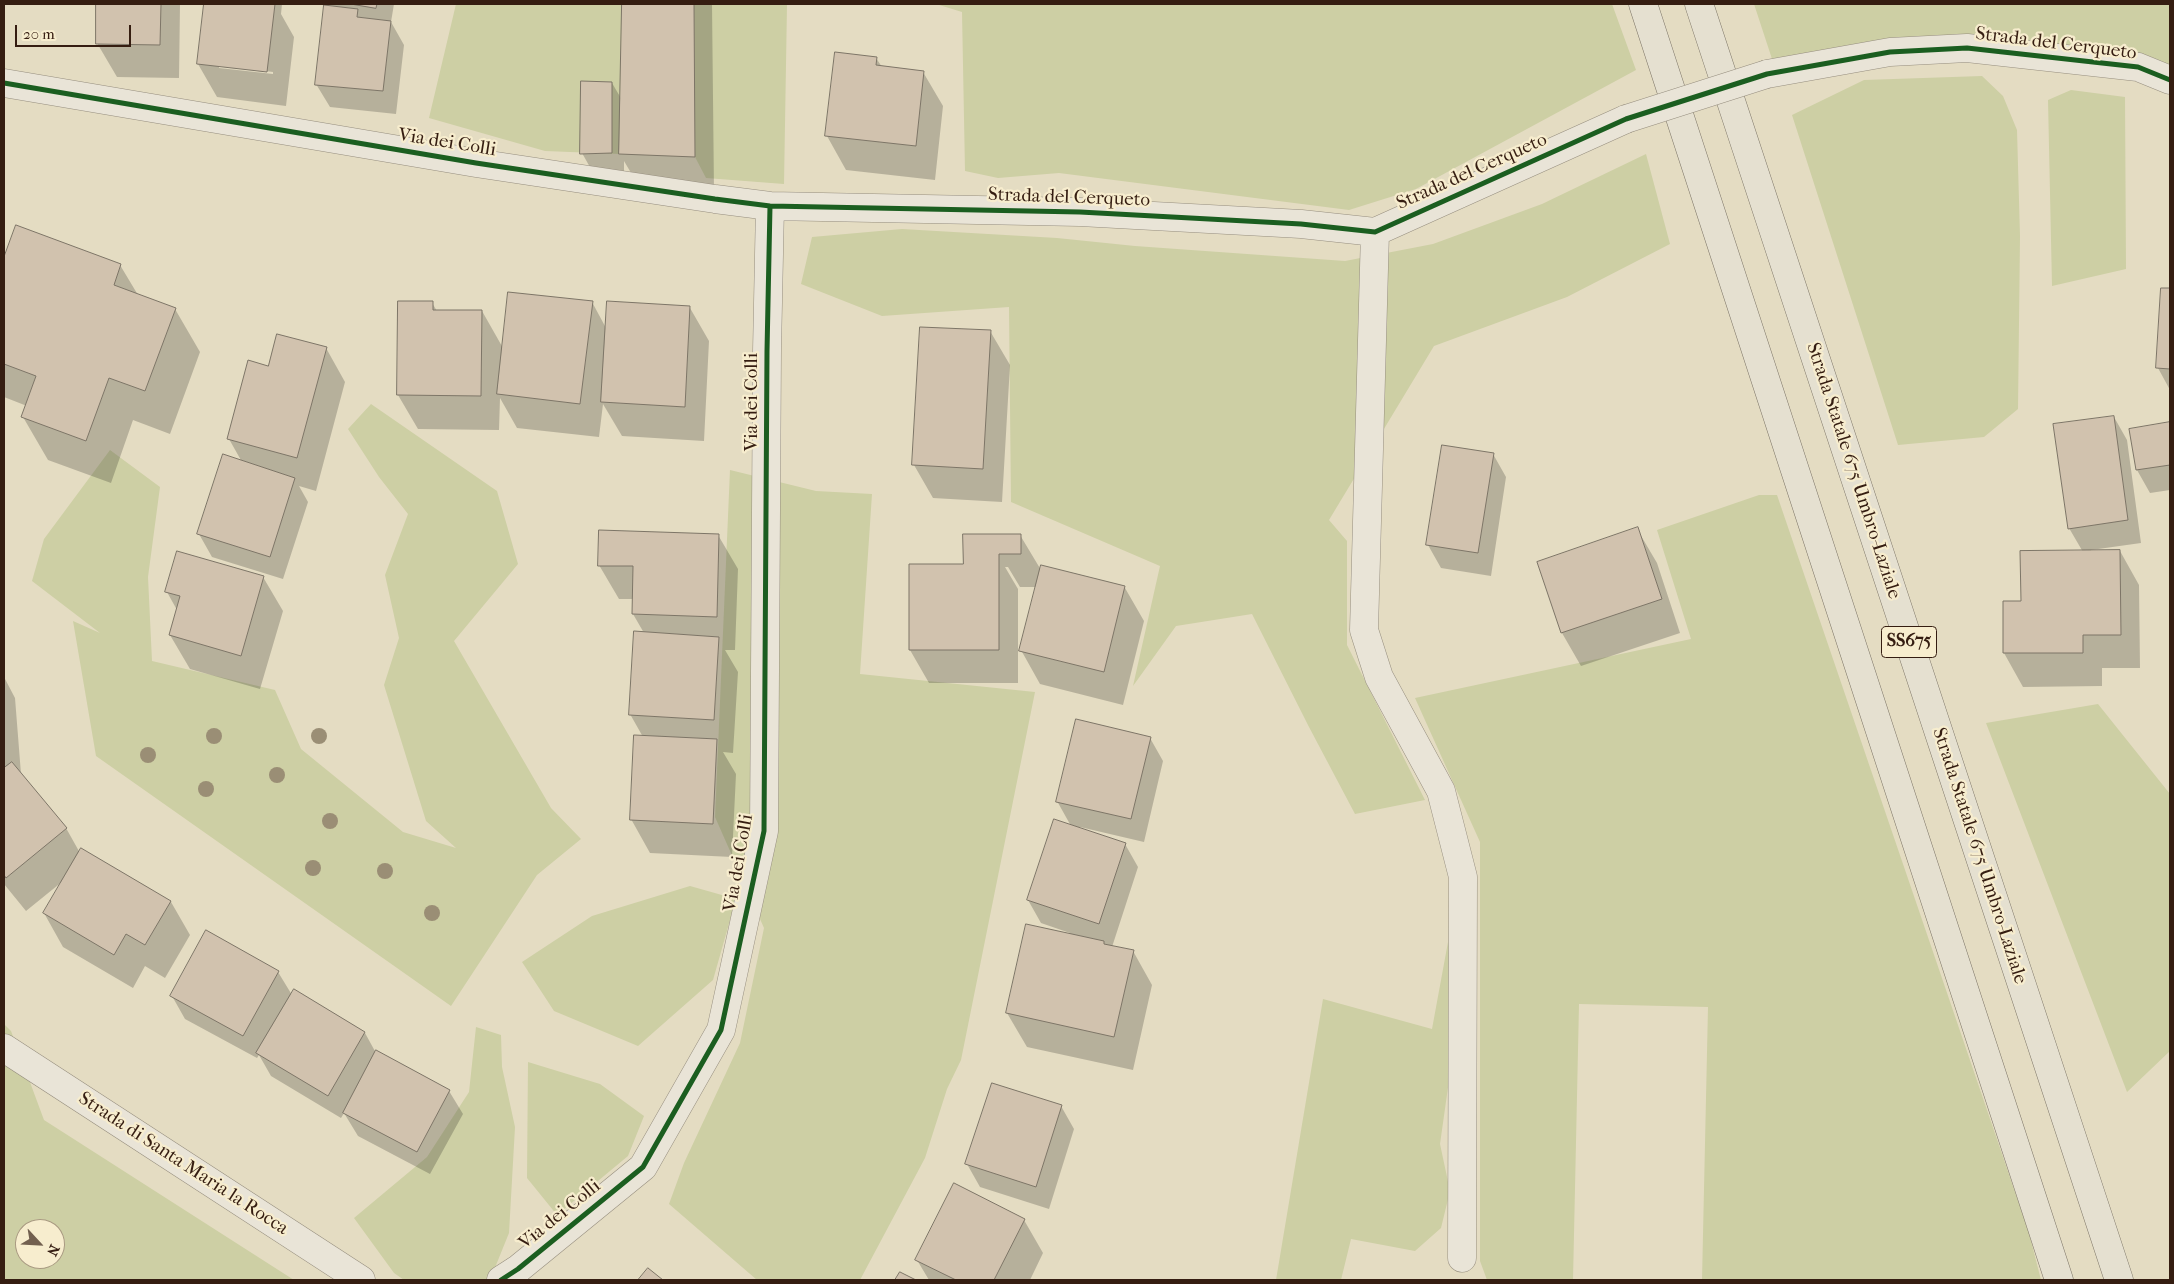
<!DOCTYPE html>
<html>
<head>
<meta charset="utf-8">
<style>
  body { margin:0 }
  #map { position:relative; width:2174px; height:1284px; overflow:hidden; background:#e4dcc2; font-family:"IM FELL French Canon",serif }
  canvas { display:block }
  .frame { position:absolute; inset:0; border:5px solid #351d11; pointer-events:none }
  .north { position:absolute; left:15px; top:1219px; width:50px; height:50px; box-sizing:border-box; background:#f7edce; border:1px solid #a99a82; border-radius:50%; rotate:115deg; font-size:14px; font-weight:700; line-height:20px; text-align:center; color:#351d11 }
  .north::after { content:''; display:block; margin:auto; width:18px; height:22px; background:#72604f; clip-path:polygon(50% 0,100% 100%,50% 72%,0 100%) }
  .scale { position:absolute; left:15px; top:25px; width:116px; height:22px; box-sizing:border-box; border:2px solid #351d11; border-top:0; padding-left:6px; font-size:15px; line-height:18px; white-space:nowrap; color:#351d11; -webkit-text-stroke:4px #f7edce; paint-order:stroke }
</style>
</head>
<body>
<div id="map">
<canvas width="2174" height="1284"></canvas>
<div class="frame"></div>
<div class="north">N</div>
<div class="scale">20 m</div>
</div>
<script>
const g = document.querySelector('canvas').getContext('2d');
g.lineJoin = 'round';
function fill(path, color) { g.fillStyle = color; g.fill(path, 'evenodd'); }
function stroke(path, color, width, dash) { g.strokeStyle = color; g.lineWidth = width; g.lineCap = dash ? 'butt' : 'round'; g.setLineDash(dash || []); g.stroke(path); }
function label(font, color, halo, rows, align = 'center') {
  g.font = font + ' "IM FELL French Canon",serif'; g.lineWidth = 4.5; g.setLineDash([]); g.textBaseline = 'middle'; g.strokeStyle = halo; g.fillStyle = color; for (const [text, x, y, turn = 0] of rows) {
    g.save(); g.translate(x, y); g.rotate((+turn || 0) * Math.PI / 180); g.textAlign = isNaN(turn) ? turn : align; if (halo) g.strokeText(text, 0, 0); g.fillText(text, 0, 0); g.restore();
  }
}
const green = new Path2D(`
  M456,4H792L787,5L784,184L706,178L695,157L545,151L429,118Z
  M936,4H1612L1636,70L1416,189L1349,210L1059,173L998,178L965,171L962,12Z
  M1754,4H2170V65L2112,50L1925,41L1773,62Z
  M1982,76L2003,96L2017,130L2020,236L2018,409L1984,437L1898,445L1792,115L1864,80Z
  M2071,90L2125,97L2126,269L2052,286L2048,100Z
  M1646,154L1670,244L1567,297L1434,346L1329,520L1347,541V645L1425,800L1355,814L1309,727L1252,614L1176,626L1133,686L1160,566L1011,502L1009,307L882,316L801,284L812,237L902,229L1057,238L1135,246L1345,261L1433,244L1542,204Z
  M371,404L497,491L518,564L454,641L551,808L581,839L537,875L451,1006L96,756L73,621L100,633L32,581L44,539L110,450L160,487L148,577L152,661L275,690L301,749L403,832L456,848L426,821L384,685L399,638L385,575L408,514L379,477L348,429Z
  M730,470L816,491L872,494L860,674L1035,692L961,1060L947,1089L925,1158L860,1280H757L669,1204L684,1163L740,1043L764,928L715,817Z
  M1759,495H1777L2029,1233L2041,1280H1702L1708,1007L1579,1004L1573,1280H1487L1480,1261V842L1415,698L1691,639L1657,530Z
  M2098,704L2170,794V1051L2127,1092L1986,723Z
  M690,886L736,899L713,980L638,1046L554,1011L522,962L592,916Z
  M1448,942L1455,1038L1440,1144L1450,1191L1441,1228L1415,1251L1351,1239L1341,1280H1276L1323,999L1432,1029Z
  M4,1024L11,1031L44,1120L294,1280H4ZM25,1229H55V1259H25Z
  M476,1027L501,1035L502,1067L515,1127L509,1233L490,1280H404L394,1273L354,1218L427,1157L469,1092Z
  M528,1062L600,1084L644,1116L628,1156L557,1215L527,1178Z`);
const shadow = new Path2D(`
  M98,4H180L179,78L117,77L97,43Z
  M205,4H282L281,14L294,37L286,106L217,97L198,64ZM219,65L273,72V74L219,68Z
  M322,4H394L391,22L404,45L396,114L330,107L316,84L325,9Z
  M624,4H712L714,191L640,188L624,161V176H595L582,153L612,83L622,100Z
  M876,58L882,67L923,72L943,106L935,180L846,170L827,136Z
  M16,227L120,265L138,295L175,309L200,352L170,434L133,420L111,483L48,460L23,417L27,406L4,397V261Z
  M2162,289H2170V390L2158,368Z
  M592,302L606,328L690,308L709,341L704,441L622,436L603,404L599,437L517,428L500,398L499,430L418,429L398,395L432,303L437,311H482L503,348Z
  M990,331L1010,365L1002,502L933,498L914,465Z
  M326,348L345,382L316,491L299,486L308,502L283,579L212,557L199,534L242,462L229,439Z
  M2114,417L2127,440L2141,543L2091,550V552L2120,551L2139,585L2140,668H2102V686L2023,687L2004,653L2022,602L2083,552L2069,528Z
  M2170,424V490L2150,493L2137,470L2131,430Z
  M1493,454L1506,477L1491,576L1441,568L1428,545Z
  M1637,529L1657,563L1680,633L1581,666L1562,633L1538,562Z
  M718,535L738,569L735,650H725L738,672L733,753L723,752L736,774L732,857L650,853L631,819L643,737L630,714L644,633L633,614V599H619L599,565Z
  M1020,535L1041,570L1125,588L1144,621L1123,705L1040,684L1021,650L1036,587H1020L1008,567H1005L1018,589V683H929L910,650L964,566Z
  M263,577L283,611L260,689L190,669L170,635L177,610L167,592Z
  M4,677L15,698L21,774L66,828L80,853L171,902L190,935L165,978L145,966L133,988L63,947L44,913L63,881L26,911L4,884Z
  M1150,738L1163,761L1144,842L1080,827L1079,828L1125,844L1138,867L1112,947L1133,951L1152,985L1133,1070L1027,1047L1007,1013L1070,933L1041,923L1028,900L1055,820L1071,826L1057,801Z
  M278,972L292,995L294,991L365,1033L376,1053L449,1091L463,1114L430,1174L358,1136L344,1113L341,1118L271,1076L259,1055L257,1058L185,1019L172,996Z
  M1061,1106L1074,1129L1049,1209L980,1187L967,1164Z
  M1024,1220L1043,1253L1030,1280H929L917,1260Z`);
const building = new Path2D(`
  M96,4H161L160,45L96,44Z
  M204,4H275L267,72L197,64Z
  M351,4H377L376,8Z
  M622,4H694L695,157L619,154Z
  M324,5L358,9L357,17L391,21L383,91L315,85Z
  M835,52L877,57L876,65L924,71L916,146L825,136Z
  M581,81L612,82V153L580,154Z
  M16,225L121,264L114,285L176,308L145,391L109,378L86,441L21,417L36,376L4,364V257Z
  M2161,288H2170V369L2156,368Z
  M508,292L593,301L580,404L497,394Z
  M398,301H433V310H482L481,396L397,395Z
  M607,301L690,306L685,407L601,402Z
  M920,327L991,330L983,469L912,465Z
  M277,334L327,347L297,458L227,439L248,360L268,366Z
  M2114,416L2128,520L2068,529L2053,424Z
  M2170,422V465L2136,470L2129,429Z
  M1442,445L1494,453L1478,553L1426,545Z
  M223,454L295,478L270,557L197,534Z
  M1638,527L1662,599L1561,633L1537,562Z
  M599,530L719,534L717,617L632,614L633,566H598Z
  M963,534H1021V554H999V650H909V564H963Z
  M2120,550L2121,635H2083V653H2003V601H2021L2020,551Z
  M177,551L264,576L241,656L169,635L180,596L165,592Z
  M1041,565L1125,586L1104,672L1019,651Z
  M634,631L719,637L714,720L629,715Z
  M1076,719L1151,737L1131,819L1056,802Z
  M634,735L717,739L713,824L630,820Z
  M12,762L67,828L6,878L4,875V768Z
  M1054,819L1126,843L1099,924L1027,900Z
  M81,848L171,901L145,945L126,934L114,955L43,913Z
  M1026,924L1104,941V944L1134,950L1114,1037L1006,1013Z
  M206,930L279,971L243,1036L170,996Z
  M294,989L365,1032L328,1096L256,1053Z
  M376,1050L450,1090L417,1152L343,1113Z
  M992,1083L1062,1105L1036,1187L965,1164Z
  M954,1183L1025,1219L994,1280H956L915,1260Z
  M648,1268L663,1280H638Z
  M900,1272L916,1280H895Z`);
const minor = new Path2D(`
  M1767,74L1890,52L1967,48L2138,67L2170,80
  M4,83L476,163L715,199L770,206L1080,212L1301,224L1375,232L1626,119
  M1375,232L1364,630L1379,677L1441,791L1463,877L1462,1258
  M4,1048L361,1280
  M501,1280L518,1269L643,1167L721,1030L764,831L767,351L770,206`);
const highway = new Path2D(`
  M1643,4L2059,1280
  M1699,4L2119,1280`);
const minorBridge = new Path2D(`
  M1626,119L1767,74`);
const cycleway = new Path2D(`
  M4,83L476,163L715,199L770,206L1080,212L1301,224L1375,232L1626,119L1767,74L1890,52L1967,48L2138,67L2170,80
  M501,1280L518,1269L643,1167L721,1030L764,831L767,351L770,206`);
const trees = [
  [214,736],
  [319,736],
  [148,755],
  [277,775],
  [206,789],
  [330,821],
  [313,868],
  [385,871],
  [432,913]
];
const shields = [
  [1909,642,55]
];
const shieldNames = [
  ["SS675",1909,642]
];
const streetNames = [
  ["Strada del Cerqueto",2056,44,7],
  ["Via dei Colli",447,143,9],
  ["Strada del Cerqueto",1472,172,-24],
  ["Strada del Cerqueto",1069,198,2],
  ["Via dei Colli",752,402,-90],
  ["Strada Statale 675 Umbro-Laziale",1853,471,72],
  ["Strada Statale 675 Umbro-Laziale",1979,856,72],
  ["Via dei Colli",739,863,-80],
  ["Strada di Santa Maria la Rocca",183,1164,33],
  ["Via dei Colli",560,1215,-39]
];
fill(green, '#cdcfa4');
fill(shadow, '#0003');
fill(building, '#d1c2ae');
stroke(building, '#7d7567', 1);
stroke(minor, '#968e7f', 29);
stroke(highway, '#7d7567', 29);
stroke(minor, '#e9e4d7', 28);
stroke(highway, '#e5e0d0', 28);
stroke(minorBridge, '#968e7f', 29, []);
stroke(minorBridge, '#e9e4d7', 28);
stroke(cycleway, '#1b5e20', 5);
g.fillStyle = '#9a8e75';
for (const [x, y] of trees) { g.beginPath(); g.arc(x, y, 8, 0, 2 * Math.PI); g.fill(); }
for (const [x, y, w] of shields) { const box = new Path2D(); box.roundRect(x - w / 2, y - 15.5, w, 31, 4); g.fillStyle = '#f7edce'; g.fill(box); stroke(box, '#351d11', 1); }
label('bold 18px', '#351d11', null, shieldNames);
label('19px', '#351d11', '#f7edce', streetNames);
</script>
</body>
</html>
